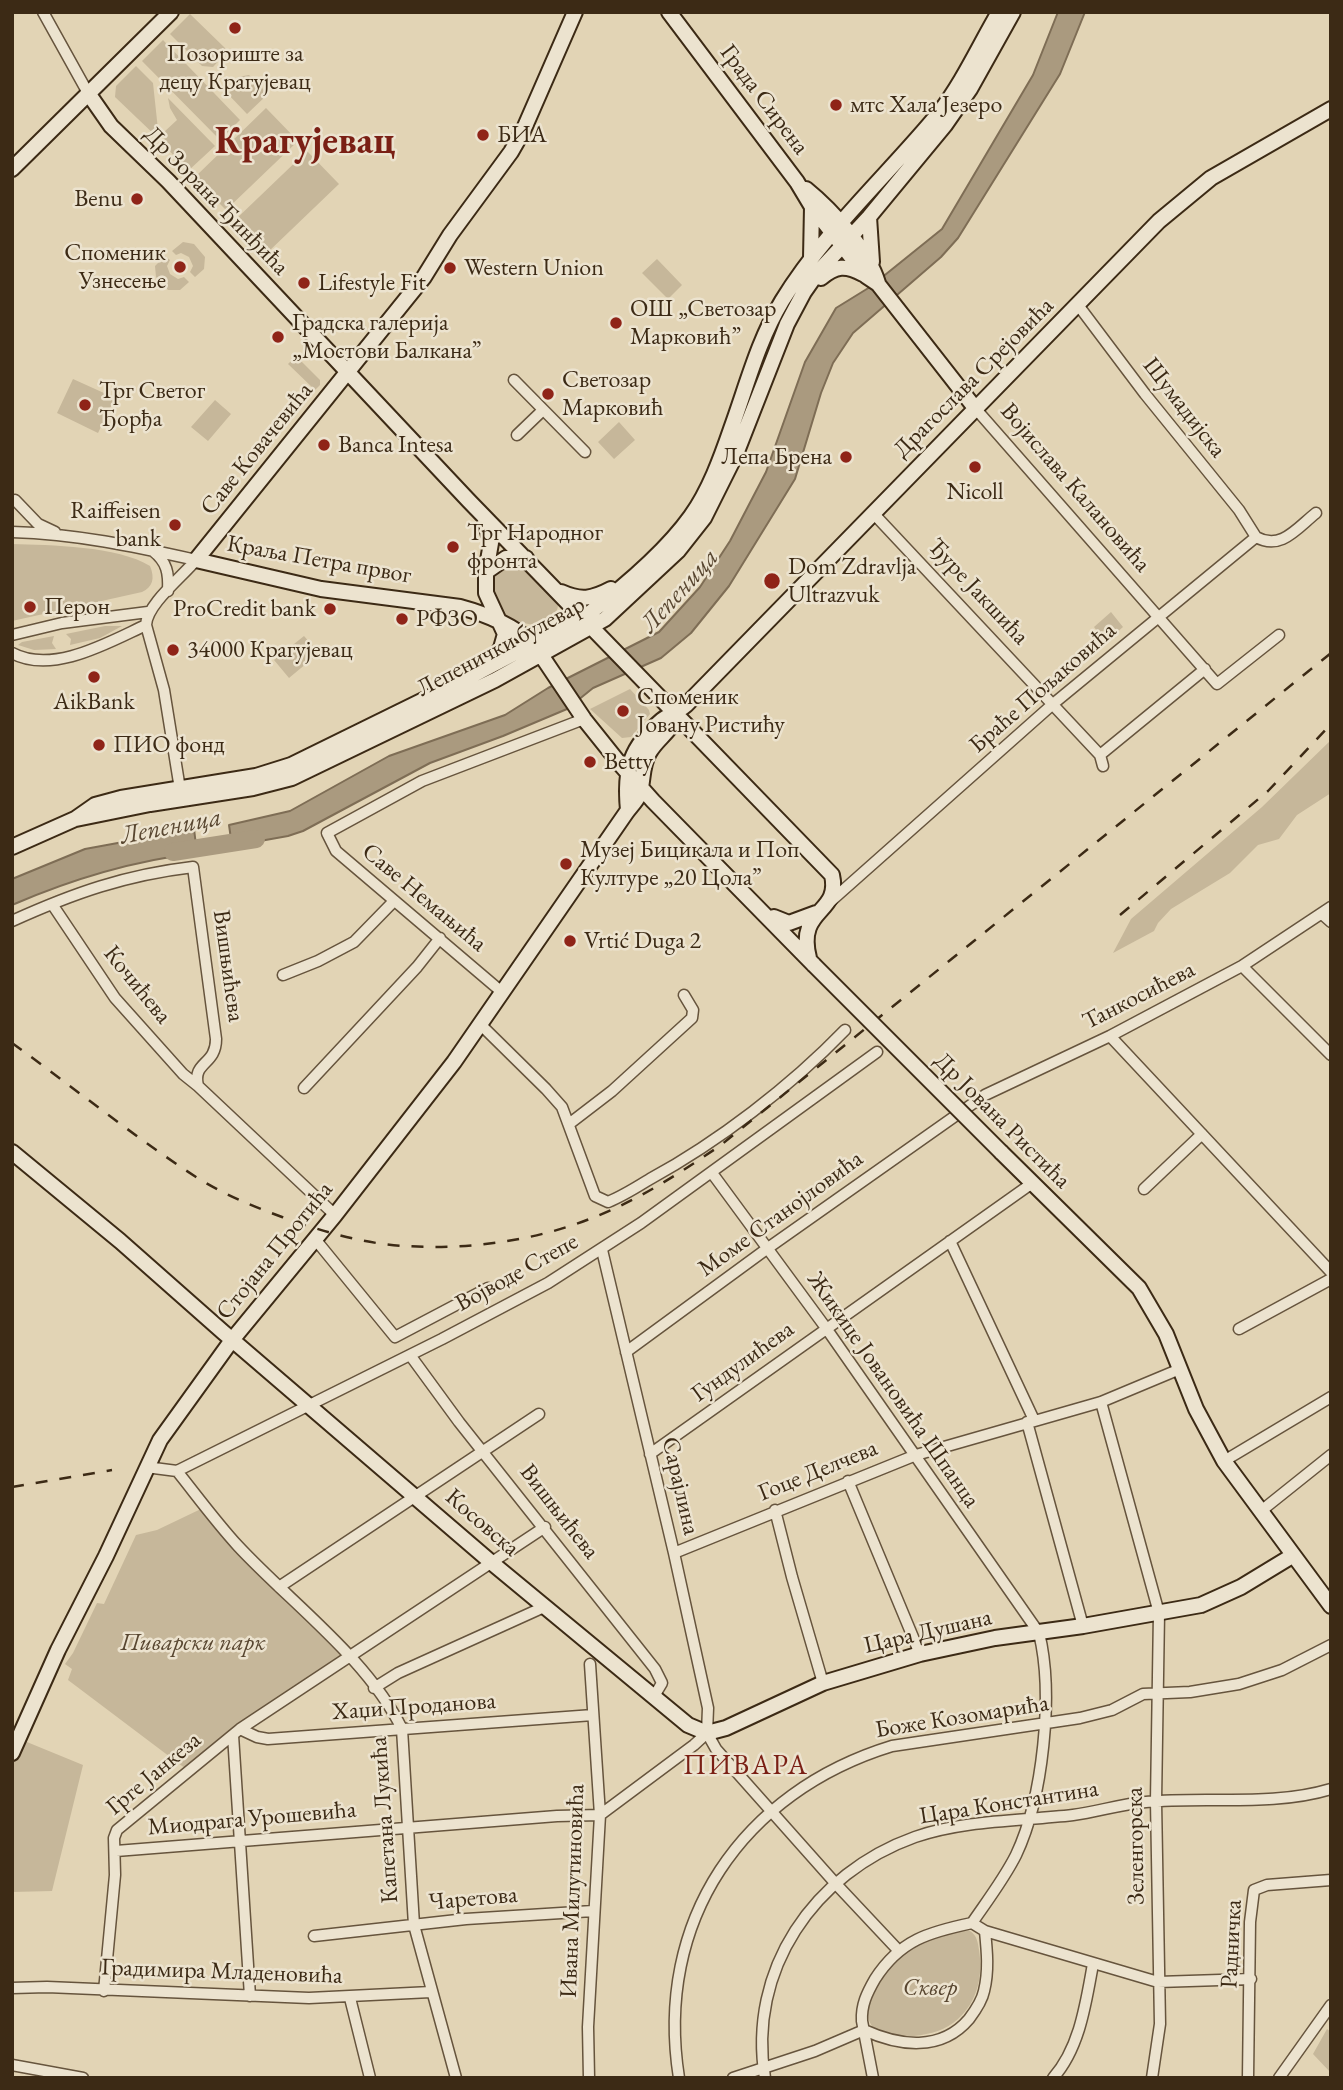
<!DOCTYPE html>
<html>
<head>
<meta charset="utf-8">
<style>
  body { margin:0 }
  #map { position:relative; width:1343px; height:2090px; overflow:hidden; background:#e2d4b5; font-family:"EB Garamond",serif }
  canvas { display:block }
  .frame { position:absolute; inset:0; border:14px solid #3c2a15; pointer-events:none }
</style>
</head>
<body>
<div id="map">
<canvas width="1343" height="2090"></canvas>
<div class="frame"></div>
</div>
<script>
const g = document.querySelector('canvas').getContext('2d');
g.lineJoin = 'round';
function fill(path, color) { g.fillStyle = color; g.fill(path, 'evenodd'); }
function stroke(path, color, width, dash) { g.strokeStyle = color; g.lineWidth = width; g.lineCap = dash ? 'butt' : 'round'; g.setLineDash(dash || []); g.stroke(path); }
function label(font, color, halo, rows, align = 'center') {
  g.font = font + ' "EB Garamond",serif'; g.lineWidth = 5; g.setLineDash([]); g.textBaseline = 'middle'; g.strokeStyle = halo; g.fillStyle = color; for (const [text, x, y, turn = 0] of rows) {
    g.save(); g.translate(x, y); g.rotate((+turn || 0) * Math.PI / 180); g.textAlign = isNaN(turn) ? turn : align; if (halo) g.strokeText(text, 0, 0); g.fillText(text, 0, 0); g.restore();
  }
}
const green = new Path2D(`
  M190,14L225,48L227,52L213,67L202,66L170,34Z
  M163,40L240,120L220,140L142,61Z
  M136,66L153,83L159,139L115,97L116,86Z
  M249,75L268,94L247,114L225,91L238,77Z
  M168,98L215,146L188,171L165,146L164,132L177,120L170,108Z
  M266,108L298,141L226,210L194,178Z
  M307,151L339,184L266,254L234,221Z
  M183,242L194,244L205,257L204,269L195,277L190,272L193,266L189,257L181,253L176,255L172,251Z
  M165,256L170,260L167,266L170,274L178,279L184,277L189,282L180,290H168L156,277L155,266Z
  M657,259L682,285L668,299L642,273Z
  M296,356L320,380V385L315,390L288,364Z
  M73,379L115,398L98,433L57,413Z
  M215,400L231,414L208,441L191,427Z
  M619,422L635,440L614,459L598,442Z
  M12,544C50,545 118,546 150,566C155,578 153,587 142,592L12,621Z
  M502,564H519C528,571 557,594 558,605C558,613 550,619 545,624C526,628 495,616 492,594C491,587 492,579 492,572Z
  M1111,612L1123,627L1106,642L1094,627Z
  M105,626H122L100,638L70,645L71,639L66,634Z
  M54,636L52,643L56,649L34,650L18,645L22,642Z
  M304,636L319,653L289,678L274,660Z
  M630,689L649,710L650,714L631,737L622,738L590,709Z
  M1331,740V793L1297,815L1279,839L1258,845L1230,873L1171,909L1158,923L1154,931L1113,953L1131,919L1262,807Z
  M203,1508L346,1657L190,1772L68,1680L72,1669L65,1664L73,1653L97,1603L104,1604L136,1535L157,1530Z
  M22,1740L83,1765L52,1891L12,1892V1764Z
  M959,1930C960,1930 969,1931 970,1931C977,1935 978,1943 979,1950C983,1975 978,2001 958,2019C946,2030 931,2034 914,2036C840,2044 869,1980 905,1952C921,1939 939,1935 959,1930Z
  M1327,2029L1331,2032V2073L1313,2054Z`);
const water = new Path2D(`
  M1058,12H1085L1060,74L958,238L941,257L853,333L833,363L821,393L795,479L729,586L691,633L661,658L593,688L567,709L503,736L430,763L303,831L288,836L232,846L229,825L290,811L389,756L505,715L548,688L659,632L700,587L730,541L766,472L805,362L836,308L870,287L942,229L1033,75Z
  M194,829L197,853C132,861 72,879 12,905V879L85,849Z`);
const river = new Path2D(`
  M173,852L256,839`);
const street = new Path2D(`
  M43,12L88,93
  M1078,305L1145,394L1239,510L1256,537
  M514,380L585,452
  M975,408L1217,684L1279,635
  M517,435L543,410
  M12,501L15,500L38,524L55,532
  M873,513L1100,755L1103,766
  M12,532C77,534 133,546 196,560C182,577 147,604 146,625L164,690L180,789
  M1256,537C1281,551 1297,528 1316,513
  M153,551C167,562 169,573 168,591
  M12,635L62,623L148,612
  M12,653C53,675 109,642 146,625
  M1100,755L1205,669
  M831,901L1053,704L1256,537
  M52,904L115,998L183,1074L198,1086
  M1322,914L1331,922
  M12,921C74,893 125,875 193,867L216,1039C216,1066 192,1061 198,1086L335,1215
  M1242,966L1331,1055
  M283,975L318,961L354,942L394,901
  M503,993L336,851L327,833L422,781L584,719
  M481,1025L546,1089L562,1107L595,1196L608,1202C623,1196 637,1187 650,1179C718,1142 791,1086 845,1030
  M1110,1036L1331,1272
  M304,1088L417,967L440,938
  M569,1124L612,1091L692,1018L693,1010L684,995
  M712,1173L826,1328L1039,1633C1054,1694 1043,1798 1016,1855C1004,1879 987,1901 972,1923
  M1144,1189L1202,1134
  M315,1239L395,1337L488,1288
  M950,1241L1034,1420
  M602,1250L674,1553L708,1708L707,1733
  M1239,1329L1331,1279
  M626,1352L768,1248L985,1095L1110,1036L1242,966L1331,907
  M410,1355L459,1422L655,1669L662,1683L653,1698
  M1101,1402L1159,1613L1156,1801L1160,2024L1152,2078
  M1027,1422L1083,1626
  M650,1454L1031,1184
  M1224,1461L1331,1397
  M146,1467L177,1471L442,1339L548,1283L641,1223L877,1052
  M177,1471C197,1496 216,1522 238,1546C291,1603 368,1659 402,1729L414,1925L456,2078
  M848,1481L920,1654
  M775,1510L792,1577L823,1683
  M1261,1511L1331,1455
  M674,1553L916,1455L1101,1402L1180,1369
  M279,1587L539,1414
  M374,1688L398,1673L544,1607
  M240,1729L257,1737L268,1739L593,1715
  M707,1733L716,1749L836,1884L898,1950
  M233,1735L250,1996
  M600,1815L694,1745L707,1733
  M116,1851L557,1816L600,1815
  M314,1936L466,1919L593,1911
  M12,1988L47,1987L309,1998L431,1992
  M104,1991L115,1875L114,1838L117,1830L240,1729L545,1527
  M350,1998L370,2078
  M864,2030C899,2046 941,2052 969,2019C975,2011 982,2001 984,1991C989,1971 987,1951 985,1931
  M12,2065L83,2078
  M589,2078L588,2027L600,1815L590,1664
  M679,2078C654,1921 742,1792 892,1746L1080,1718L1112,1710L1143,1694L1190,1692L1239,1684L1282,1670L1331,1645
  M733,2078L815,2051L864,2030
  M765,2078C747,1970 814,1873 915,1837C964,1820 1021,1821 1073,1815C1097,1812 1121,1804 1146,1802C1207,1796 1271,1807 1331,1789
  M873,2078L862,2021C861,2005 867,1993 875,1979C900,1940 929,1932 972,1923L985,1931L1158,1982L1251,1979
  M1053,2078C1080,2048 1086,2002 1093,1964
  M1248,2078L1250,1922L1254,1890L1267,1885L1331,1880
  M1279,2078L1331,2005`);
const secondary = new Path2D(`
  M575,12L523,131L511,152L450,235L424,277L196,560L321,589L460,607C486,614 513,626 533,643L584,719L620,764L653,801L814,965
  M669,12L797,182L812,207L866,276L878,284L975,408
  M88,93L111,126L168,181L469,501L832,875C841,915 796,907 809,958
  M12,169L171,12
  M806,189C833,211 868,250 878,283
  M869,217L872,262
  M811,258L812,207
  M821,278C836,265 846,265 863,274
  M485,520L491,543L486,572V593L505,634L501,648L490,663
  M486,572L506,558H526
  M561,592C581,601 592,599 611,589
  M628,810C624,769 630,747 662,720C670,714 678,712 686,705L1159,221L1211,178L1331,109
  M76,819L150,804L253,788L292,778L495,680L605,619L678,551L704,518L736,454L787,324L804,292L818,272L869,217L945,125L970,89L1013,12
  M12,847L75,819L95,805L121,798L256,776L291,765L460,682L587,615C621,589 666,551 691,516C709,491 721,458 731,429C747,385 758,341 782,301C825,231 887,176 939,113C963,82 979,46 999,12
  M774,917L789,923L816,913
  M12,1152L120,1241L223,1332L492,1563L688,1725L707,1733L726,1728L823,1683L920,1654L995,1638L1083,1626L1201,1605L1241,1587L1292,1556
  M1001,1152L1139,1288L1166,1334L1196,1409L1224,1461L1331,1606
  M12,1753L58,1650L106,1556L160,1440L232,1340L335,1215L454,1062L626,813C630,807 636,802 639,795C644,781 641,767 649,753C657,738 673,731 677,713`);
const rail = new Path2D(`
  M1120,915L1268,791L1331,724
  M12,1043C73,1087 133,1136 196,1177C223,1194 252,1206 282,1217C321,1231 364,1244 405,1246C467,1250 535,1241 592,1218C639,1200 680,1173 721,1145L1331,653
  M12,1487L112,1470`);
const secondaryBridge = new Path2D(`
  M814,965L1001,1152`);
const markers = [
  [235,28,7,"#8f2418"],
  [836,105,7,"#8f2418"],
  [483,135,7,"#8f2418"],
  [137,199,7,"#8f2418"],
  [180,267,7,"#8f2418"],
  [450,268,7,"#8f2418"],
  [304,283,7,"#8f2418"],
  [616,323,7,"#8f2418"],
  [278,337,7,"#8f2418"],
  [548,394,7,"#8f2418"],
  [85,405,7,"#8f2418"],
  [324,445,7,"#8f2418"],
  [846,457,7,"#8f2418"],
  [975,467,7,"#8f2418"],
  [175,525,7,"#8f2418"],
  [453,547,7,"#8f2418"],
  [772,581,9,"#8f2418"],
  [30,607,7,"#8f2418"],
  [330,609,7,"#8f2418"],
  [402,619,7,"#8f2418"],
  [173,650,7,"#8f2418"],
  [94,677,7,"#8f2418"],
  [623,711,7,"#8f2418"],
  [99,745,7,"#8f2418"],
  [590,762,7,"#8f2418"],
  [566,864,7,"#8f2418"],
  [570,941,7,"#8f2418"]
];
const poiNames = [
  ["Позориште за",235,54,"center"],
  ["децу Крагујевац",235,82,"center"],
  ["мтс Хала Језеро",850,105],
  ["БИА",497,135],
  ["Benu",123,199,"right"],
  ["Споменик",166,253,"right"],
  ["Узнесење",166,281,"right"],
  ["Western Union",464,268],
  ["Lifestyle Fit",318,283],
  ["ОШ „Светозар",630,309],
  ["Марковић”",630,337],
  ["Градска галерија",292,323],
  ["„Мостови Балкана”",292,351],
  ["Светозар",562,380],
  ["Марковић",562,408],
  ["Трг Светог",99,391],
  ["Ђорђа",99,419],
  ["Banca Intesa",338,445],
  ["Лепа Брена",832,457,"right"],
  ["Nicoll",975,492,"center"],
  ["Raiffeisen",161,511,"right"],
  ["bank",161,539,"right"],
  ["Трг Народног",467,533],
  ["фронта",467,561],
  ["Dom Zdravlja",788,567],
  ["Ultrazvuk",788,595],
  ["Перон",44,607],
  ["ProCredit bank",316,609,"right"],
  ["РФЗО",416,619],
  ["34000 Крагујевац",187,650],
  ["Споменик",637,697],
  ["Јовану Ристићу",637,725],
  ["AikBank",94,702,"center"],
  ["ПИО фонд",113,745],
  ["Betty",604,762],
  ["Музеј Бицикала и Поп",580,850],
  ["Културе „20 Цола”",580,878],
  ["Vrtić Duga 2",584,941]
];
const streetNames = [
  ["Града Сирена",764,100,53],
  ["Др Зорана Ђинђића",216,201,46],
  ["Драгослава Срејовића",974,378,-45],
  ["Шумадијска",1184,408,52],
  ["Саве Ковачевића",257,449,-51],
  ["Војислава Калановића",1075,488,49],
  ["Краља Петра првог",319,560,10],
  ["Ђуре Јакшића",978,592,47],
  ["Лепенички булевар",501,647,-28],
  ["Браће Пољаковића",1043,688,-41],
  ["Саве Немањића",424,898,40],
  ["Вишњићева",228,966,82],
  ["Кочићева",137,985,51],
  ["Танкосићева",1139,996,-27],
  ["Др Јована Ристића",1002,1121,45],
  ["Моме Станојловића",781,1214,-36],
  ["Стојана Протића",275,1251,-51],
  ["Војводе Степе",517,1273,-29],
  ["Гундулићева",743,1362,-36],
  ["Жикице Јовановића Шпанца",893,1390,55],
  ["Гоце Делчева",818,1471,-22],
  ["Сарајлина",680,1486,77],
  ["Вишњићева",559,1512,52],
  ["Косовска",482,1523,41],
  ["Цара Душана",928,1632,-13],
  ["Хаџи Проданова",414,1707,-4],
  ["Боже Козомарића",962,1717,-9],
  ["Грге Јанкеза",154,1774,-40],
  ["Цара Константина",1009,1803,-9],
  ["Миодрага Урошевића",252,1819,-5],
  ["Капетана Лукића",385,1820,-94],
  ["Зеленгорска",1136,1846,-91],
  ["Ивана Милутиновића",573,1891,-88],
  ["Чаретова",473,1899,-5],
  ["Радничка",1232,1944,-87],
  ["Градимира Младеновића",222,1972,2]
];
const parkNames = [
  ["Пиварски парк",193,1643],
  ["Сквер",930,1988]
];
const waterNames = [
  ["Лепеница",680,591,-48],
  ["Лепеница",171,827,-11]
];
const quarterNames = [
  ["ПИВАРА",746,1766]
];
const townNames = [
  ["Крагујевац",305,143]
];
fill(green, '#c6b79a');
fill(water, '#aa9a7f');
stroke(water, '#7e6d55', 2);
stroke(river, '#aa9a7f', 18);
stroke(street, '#66543d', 13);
stroke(secondary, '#3c2a15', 18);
stroke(street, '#ece3cf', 10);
stroke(secondary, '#ece3cf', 14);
stroke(rail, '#3c2a15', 2.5, [12, 12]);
stroke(secondaryBridge, '#3c2a15', 18, []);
stroke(secondaryBridge, '#ece3cf', 14);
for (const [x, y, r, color] of markers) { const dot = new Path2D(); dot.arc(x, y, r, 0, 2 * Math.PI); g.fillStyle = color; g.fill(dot); stroke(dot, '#ece3cf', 2.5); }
label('24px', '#3c2a15', '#ece3cf', poiNames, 'left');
label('24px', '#3c2a15', '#ece3cf', streetNames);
label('italic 24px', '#584630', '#ece3cf', parkNames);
label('italic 26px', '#584630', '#ece3cf', waterNames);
g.letterSpacing = '2px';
label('28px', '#7a1f14', '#ece3cf', quarterNames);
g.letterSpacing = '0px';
label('bold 38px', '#7a1f14', '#ece3cf', townNames);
</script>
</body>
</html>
